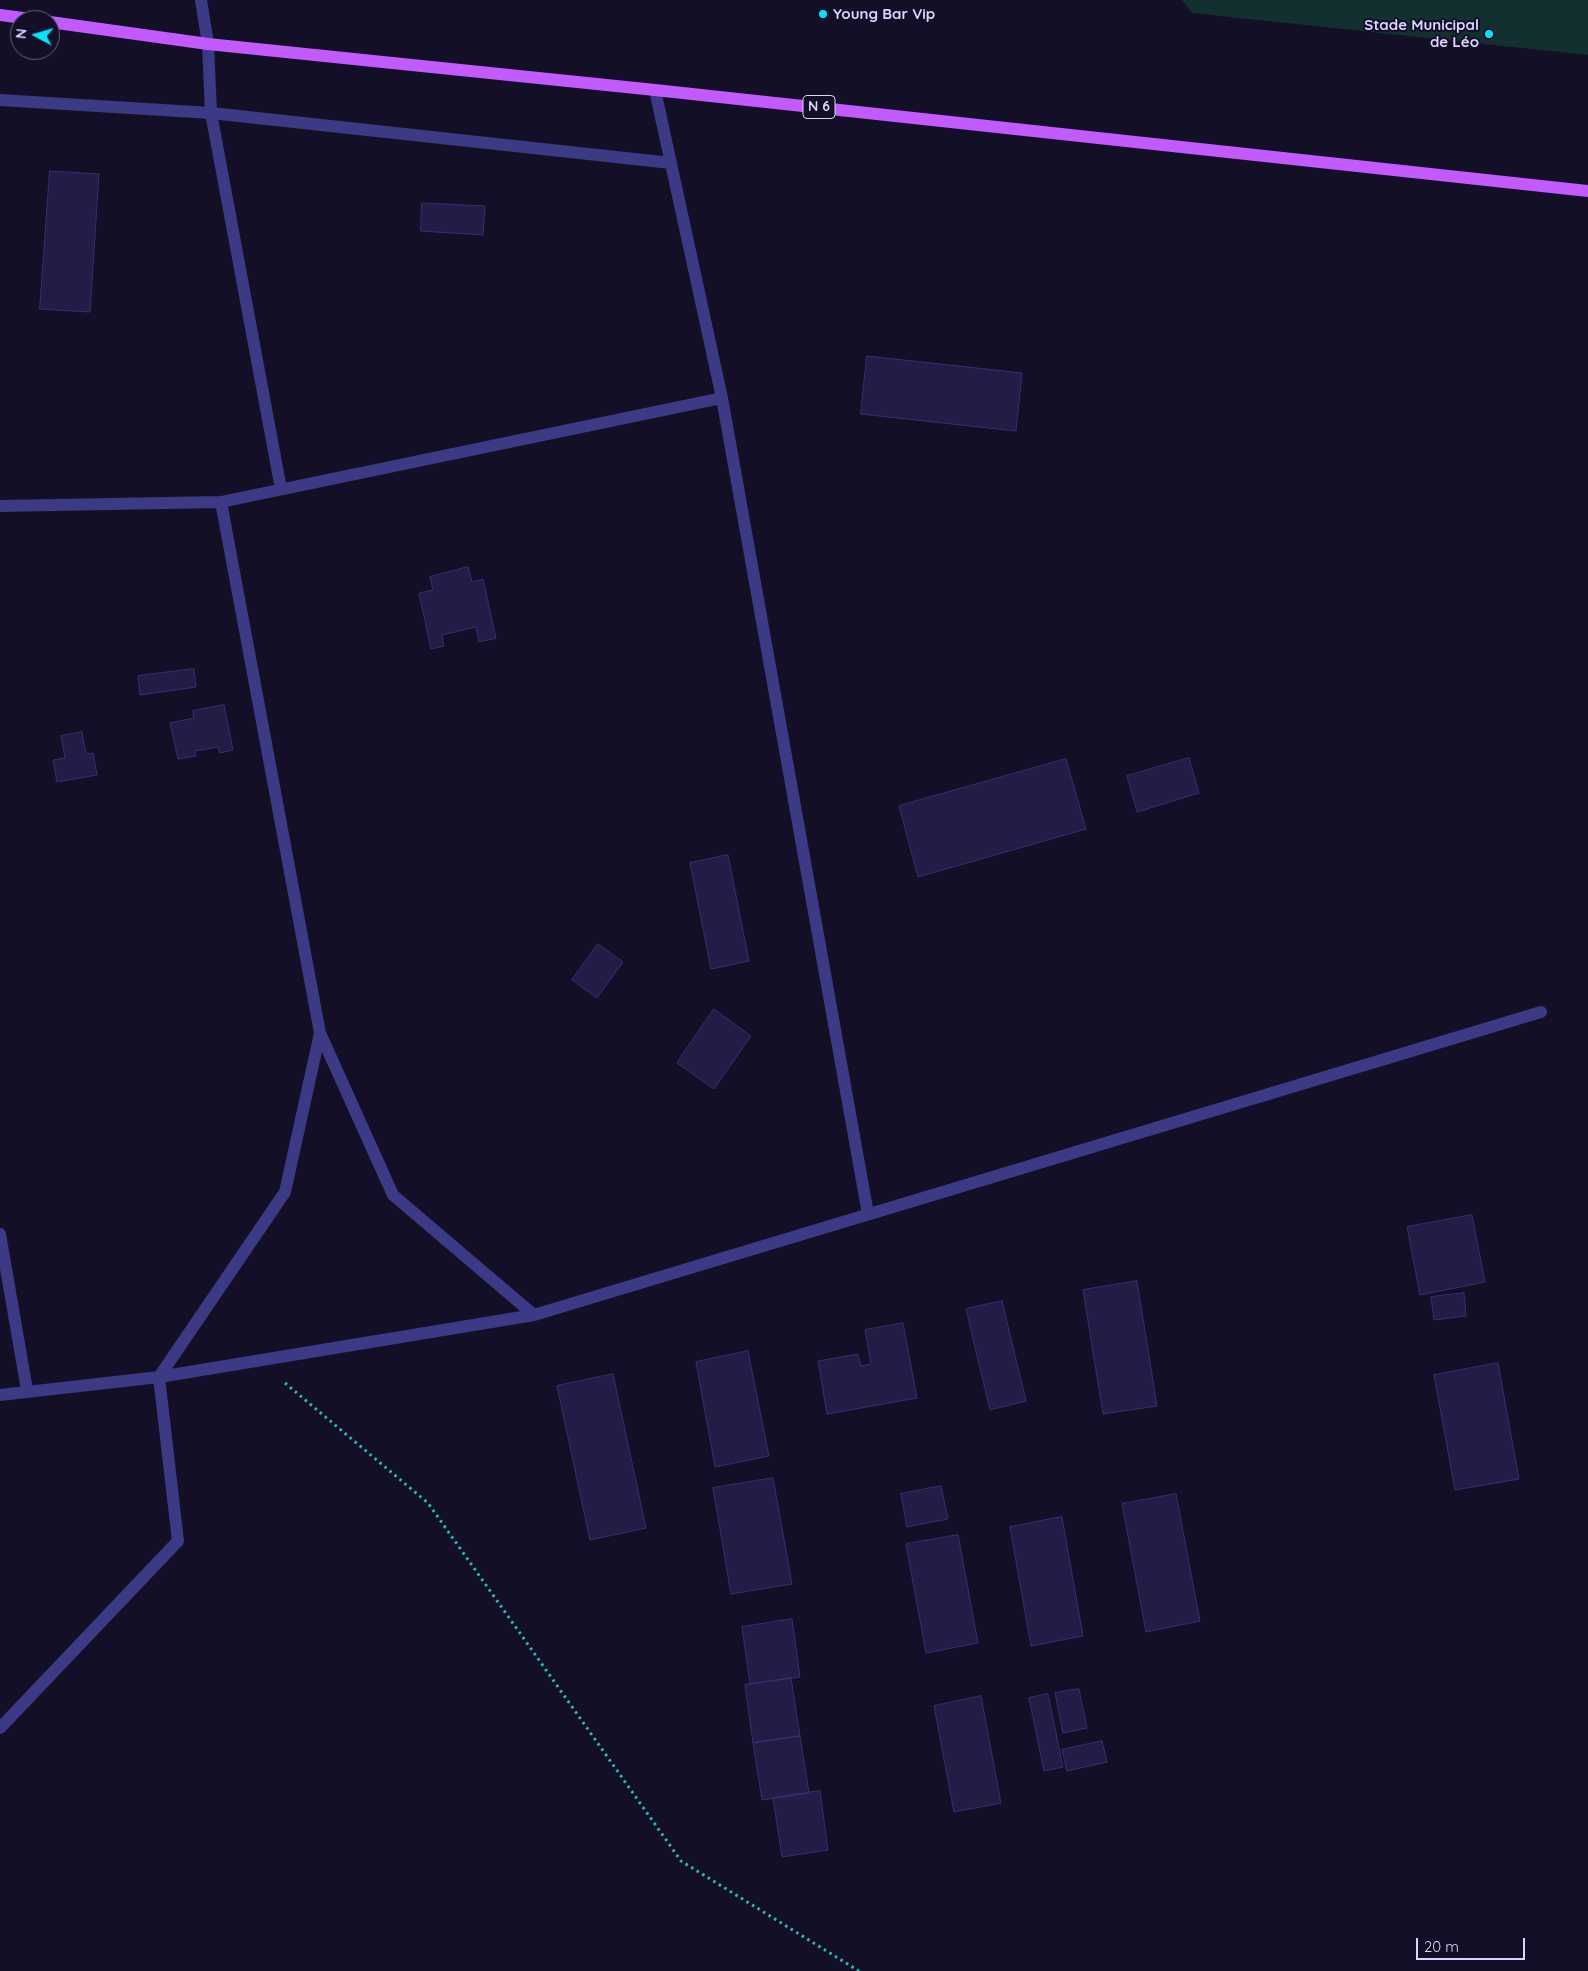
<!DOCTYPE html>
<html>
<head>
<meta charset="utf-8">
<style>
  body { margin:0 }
  #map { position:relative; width:1588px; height:1971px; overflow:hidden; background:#130f26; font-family:Quicksand,sans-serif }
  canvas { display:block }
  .north { position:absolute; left:10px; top:10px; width:50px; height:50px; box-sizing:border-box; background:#130f26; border:1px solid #625e7d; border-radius:50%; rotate:276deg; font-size:14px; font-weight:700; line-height:20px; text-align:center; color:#d9d4ff }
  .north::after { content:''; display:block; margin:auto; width:18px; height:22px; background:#00e5ff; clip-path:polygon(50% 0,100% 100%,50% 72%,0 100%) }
  .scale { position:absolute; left:1416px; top:1938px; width:109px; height:22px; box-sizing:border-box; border:2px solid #d9d4ff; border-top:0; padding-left:6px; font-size:15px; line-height:18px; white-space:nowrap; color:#d9d4ff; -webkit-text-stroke:4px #130f26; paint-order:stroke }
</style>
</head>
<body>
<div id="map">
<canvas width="1588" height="1971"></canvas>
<div class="north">N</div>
<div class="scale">20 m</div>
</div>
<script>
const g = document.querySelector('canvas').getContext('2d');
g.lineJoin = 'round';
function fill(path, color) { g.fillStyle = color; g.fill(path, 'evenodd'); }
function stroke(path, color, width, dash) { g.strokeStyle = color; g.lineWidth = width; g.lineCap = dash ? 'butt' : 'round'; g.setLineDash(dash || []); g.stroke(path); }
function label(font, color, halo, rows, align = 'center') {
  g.font = font + ' Quicksand,sans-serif'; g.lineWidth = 4; g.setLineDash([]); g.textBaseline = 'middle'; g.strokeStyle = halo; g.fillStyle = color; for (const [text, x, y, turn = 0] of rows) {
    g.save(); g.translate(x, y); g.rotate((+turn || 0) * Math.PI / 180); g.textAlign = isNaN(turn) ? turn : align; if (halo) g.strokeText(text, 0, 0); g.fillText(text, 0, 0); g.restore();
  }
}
const green = new Path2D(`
  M1182,0H1588V55L1192,13Z`);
const building = new Path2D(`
  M50,171L99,174L90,312L40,309Z
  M422,203L485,206L483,235L421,231Z
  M867,356L1022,373L1016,431L861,414Z
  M468,567L472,582L483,579L496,638L479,642L476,627L442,635L444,646L431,649L419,593L433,590L430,577Z
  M194,669L196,687L140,695L138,676Z
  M224,705L233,750L220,753L218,747L195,751L196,756L178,759L170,723L194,718L193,711Z
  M82,732L86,754L93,753L97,775L57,782L53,760L65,758L61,736Z
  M1189,758L1199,793L1137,812L1127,776Z
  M1066,759L1086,829L918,877L899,806Z
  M728,855L749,961L711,969L690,863Z
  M598,944L623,962L597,998L572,980Z
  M714,1009L751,1036L714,1089L677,1063Z
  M1472,1215L1485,1282L1420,1295L1407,1227Z
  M1137,1281L1157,1406L1103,1414L1083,1290Z
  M1464,1293L1466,1316L1434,1320L1431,1297Z
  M1002,1301L1026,1401L990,1410L966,1309Z
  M903,1323L917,1398L827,1414L818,1361L858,1354L861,1366L871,1364L865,1330Z
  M748,1351L769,1456L715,1467L696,1362Z
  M1498,1363L1519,1479L1455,1490L1434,1375Z
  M613,1374L646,1528L590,1540L557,1386Z
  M773,1478L792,1584L731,1594L713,1488Z
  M941,1486L948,1519L907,1527L901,1494Z
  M1176,1494L1200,1621L1146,1632L1122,1504Z
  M1062,1517L1083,1636L1031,1646L1010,1527Z
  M958,1535L978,1643L926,1653L906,1544Z
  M792,1619L800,1677L750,1684L742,1627Z
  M791,1678L800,1736L753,1743L745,1685Z
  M1079,1689L1087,1728L1063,1733L1055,1693Z
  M1048,1694L1063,1767L1044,1771L1029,1698Z
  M981,1696L1001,1803L954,1812L934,1706Z
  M800,1736L809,1793L762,1800L753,1743Z
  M1102,1741L1107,1762L1067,1771L1062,1750Z
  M820,1791L828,1850L782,1857L773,1798Z`);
const path = new Path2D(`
  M285,1383L428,1503L681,1861L859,1971`);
const minor = new Path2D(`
  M201,0L208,44L211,113L281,489
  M655,90L722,398L868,1214
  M0,100L211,113L671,163
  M221,502L320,1033L393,1195L534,1315
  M0,506L221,502L722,398
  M0,1234L27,1390
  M0,1395L159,1377L534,1315L1541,1012
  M0,1728L178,1541L159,1377L285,1192L320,1033`);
const major = new Path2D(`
  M0,15L38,20
  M50,22L208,44L655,90L1588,191`);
const markers = [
  [823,14,5,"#00e5ff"],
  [1489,34,5,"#00e5ff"]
];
const shields = [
  [819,107,32]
];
const shieldNames = [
  ["N 6",819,107]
];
const poiNames = [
  ["Young Bar Vip",833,14],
  ["Stade Municipal",1479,25,"right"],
  ["de Léo",1479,42,"right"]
];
fill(green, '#12302f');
fill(building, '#241b47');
stroke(building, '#3b2d73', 1);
stroke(path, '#2fb8b0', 3, [2.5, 4]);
stroke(minor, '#3d3a85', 12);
stroke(major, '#c25bff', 12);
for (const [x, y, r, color] of markers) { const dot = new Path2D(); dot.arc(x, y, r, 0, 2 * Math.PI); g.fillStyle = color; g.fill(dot); stroke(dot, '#130f26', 2); }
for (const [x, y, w] of shields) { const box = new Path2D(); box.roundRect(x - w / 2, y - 11.5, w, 23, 4); g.fillStyle = '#130f26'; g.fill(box); stroke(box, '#d9d4ff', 1); }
label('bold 14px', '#d9d4ff', null, shieldNames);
label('bold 15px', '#d9d4ff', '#130f26', poiNames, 'left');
</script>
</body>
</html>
